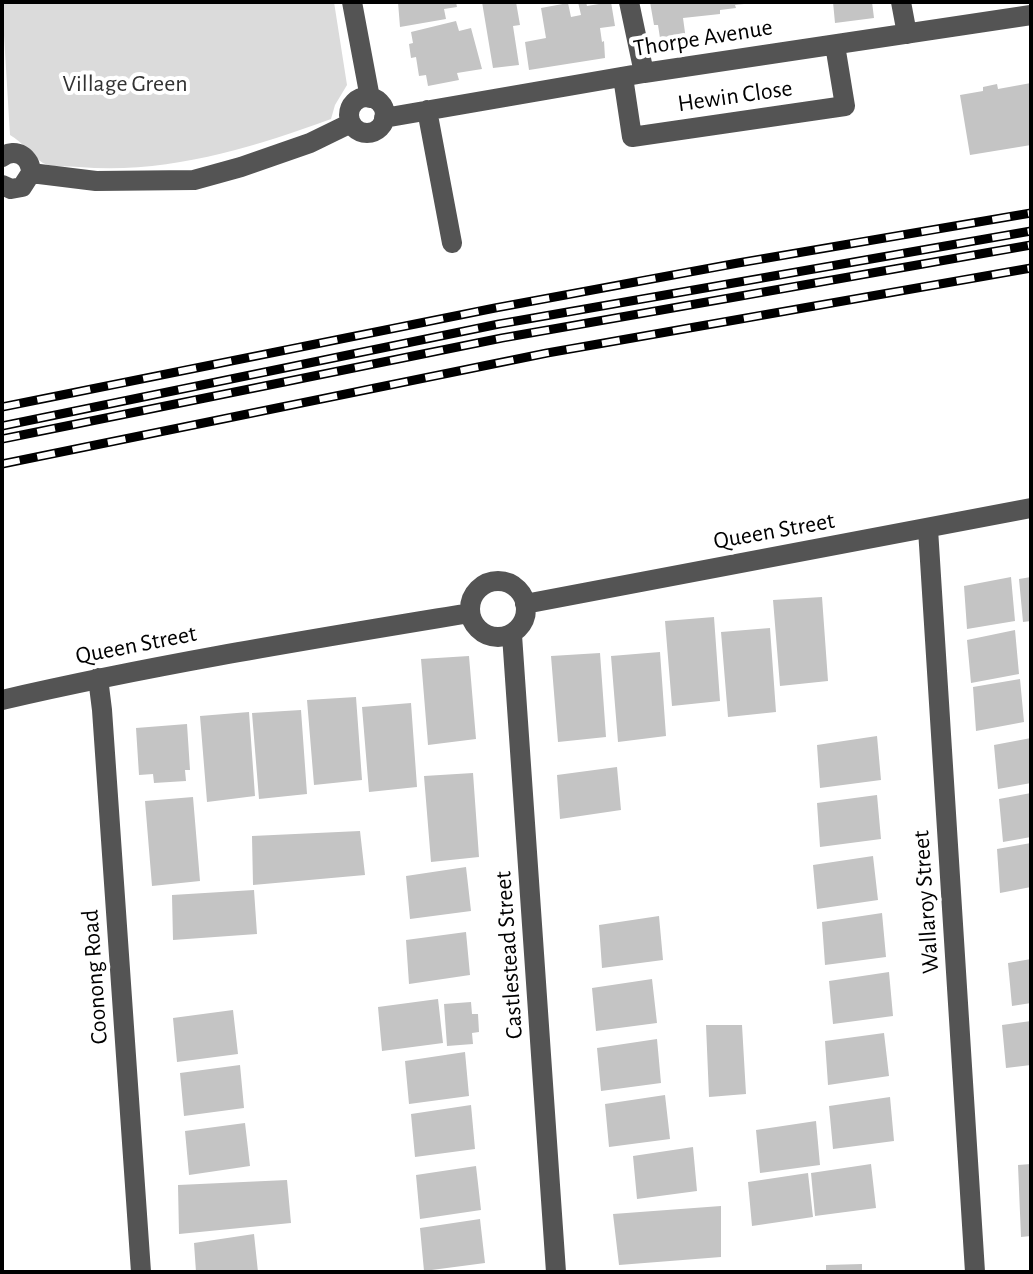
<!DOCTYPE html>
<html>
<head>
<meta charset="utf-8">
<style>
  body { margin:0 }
  #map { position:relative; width:1033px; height:1274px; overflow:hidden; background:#fff; font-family:"Alegreya Sans",sans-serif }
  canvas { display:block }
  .frame { position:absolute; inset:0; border:4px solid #000; pointer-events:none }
</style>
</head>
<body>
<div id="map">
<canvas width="1033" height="1274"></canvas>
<div class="frame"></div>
</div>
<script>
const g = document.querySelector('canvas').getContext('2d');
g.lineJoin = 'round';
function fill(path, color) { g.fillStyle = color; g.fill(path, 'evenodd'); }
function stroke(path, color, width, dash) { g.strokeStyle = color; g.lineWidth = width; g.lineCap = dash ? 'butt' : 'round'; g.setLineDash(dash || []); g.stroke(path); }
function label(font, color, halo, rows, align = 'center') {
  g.font = font + ' "Alegreya Sans",sans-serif'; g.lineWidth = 8; g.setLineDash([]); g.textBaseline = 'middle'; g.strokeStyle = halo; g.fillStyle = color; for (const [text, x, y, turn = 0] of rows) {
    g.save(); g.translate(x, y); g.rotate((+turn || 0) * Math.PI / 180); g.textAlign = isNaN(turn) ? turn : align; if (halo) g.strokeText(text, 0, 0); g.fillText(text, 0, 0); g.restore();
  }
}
const green = new Path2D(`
  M2,2H334L347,85L335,105L331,119C248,149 168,174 79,167C69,166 52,168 43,163C30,155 23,142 10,135Z`);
const building = new Path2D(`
  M398,2H456L457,7L444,9L446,19L400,27Z
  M482,2H516L520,25L513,26L519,65L493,68Z
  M578,2H586L587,6L611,2L615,26L600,28L602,42L604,41L605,58L529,70L525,42L546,38L541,8L568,3L571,17L581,15Z
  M650,2H744V4L735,5L736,8L720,10V14L683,18L687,47L662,51L658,25H654Z
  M833,2H872L874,18L835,23Z
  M456,21L459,31L471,28L482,69L457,73L459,80L428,86L426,75L419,76L416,57L411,58L409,44L413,43L411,32Z
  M1031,83V145L970,155L960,95L983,91V87L997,84L998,89Z
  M1011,577L1015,621L967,629L964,586Z
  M1031,577V621L1023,622L1019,579Z
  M822,597L828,681L780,686L773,600Z
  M714,617L720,701L672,706L665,621Z
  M770,628L776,712L728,717L721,632Z
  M1015,630L1019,674L971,683L967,640Z
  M660,652L666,736L618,742L611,656Z
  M600,653L606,737L558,742L551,656Z
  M469,656L476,739L428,745L421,659Z
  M1020,679L1024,722L976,731L973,687Z
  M356,697L362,780L314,785L307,700Z
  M411,703L417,787L369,792L362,707Z
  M301,710L307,794L259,799L252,713Z
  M249,712L255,796L207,802L200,716Z
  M187,724L190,770H185L186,781L154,783L153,774L139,775L136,728Z
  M877,736L881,780L820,788L817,745Z
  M1031,738V783L998,789L994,745Z
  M617,767L621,810L560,819L557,775Z
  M473,773L479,857L431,862L424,776Z
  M1031,793V837L1003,842L999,799Z
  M877,795L881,839L820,847L817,803Z
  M193,797L200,881L152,886L145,801Z
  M360,831L365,875L253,885L252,836Z
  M1031,843V887L1000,893L997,849Z
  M873,856L878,900L817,909L813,865Z
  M466,867L471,911L410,919L406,876Z
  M254,890L257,934L173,940L172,895Z
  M882,913L886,957L825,965L822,922Z
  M659,916L663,960L602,968L599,925Z
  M466,932L470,975L409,984L406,940Z
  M1031,959V1003L1012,1006L1008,963Z
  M889,972L893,1016L833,1024L829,981Z
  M652,979L657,1023L596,1031L592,988Z
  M438,999L443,1043L382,1051L378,1007Z
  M471,1002L472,1014H478L479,1032L472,1033L473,1044L447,1046L444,1004Z
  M233,1010L238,1054L177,1062L173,1018Z
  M1031,1021V1065L1006,1068L1002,1025Z
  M706,1025H742L746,1094L709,1097Z
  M884,1033L889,1076L828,1085L825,1041Z
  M657,1039L661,1083L601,1091L597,1048Z
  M465,1052L469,1096L409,1104L405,1061Z
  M240,1065L244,1108L184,1116L180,1073Z
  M665,1095L670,1139L609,1147L605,1104Z
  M890,1097L894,1141L833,1149L829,1106Z
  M471,1105L475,1149L415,1157L411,1114Z
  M816,1121L820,1165L760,1173L756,1130Z
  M245,1123L250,1166L189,1175L185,1131Z
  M693,1147L697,1191L637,1199L633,1156Z
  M871,1164L876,1208L815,1216L811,1173Z
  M1031,1164V1236L1021,1237L1018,1165Z
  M476,1166L481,1210L420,1219L416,1175Z
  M808,1173L813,1217L752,1226L748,1182Z
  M287,1180L291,1223L179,1234L178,1185Z
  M721,1206V1257L619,1265L613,1214Z
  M480,1219L485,1263L424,1271L420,1228Z
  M254,1234L258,1272H196L194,1243Z
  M862,1264V1272H826V1265Z`);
const minor = new Path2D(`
  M352,2L370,98
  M629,2L644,73
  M901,2L907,34
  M623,77L632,137L845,106L835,45
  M349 115a18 18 0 1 1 36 0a18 18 0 1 1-36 0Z
  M427,110L452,243
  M384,118L644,73L1031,15
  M2,157C16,147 31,157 31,173L22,187L11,189L2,185
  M31,173L96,181L194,180L241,167L310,143L351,123
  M928,529L975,1272
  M470 609a28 28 0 1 1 56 0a28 28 0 1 1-56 0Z
  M525,604L1031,508
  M512,635L556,1272
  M98,678L102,710L141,1272
  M2,700C157,664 313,639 470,613`);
const rail = new Path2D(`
  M2,407L495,308L738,263L1031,213
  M2,426L499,324L1031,231
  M2,439L502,338L1031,245
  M2,464L547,353L1031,268`);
const streetNames = [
  ["Thorpe Avenue",703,38,-9],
  ["Hewin Close",735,96,-8],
  ["Queen Street",774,531,-10],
  ["Queen Street",136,645,-11],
  ["Wallaroy Street",926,902,-94],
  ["Castlestead Street",509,955,-94],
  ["Coonong Road",95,977,-94]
];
const parkNames = [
  ["Village Green",125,84]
];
fill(green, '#dbdbdb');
fill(building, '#c4c4c4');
stroke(minor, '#545454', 20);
stroke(rail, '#000', 9);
stroke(rail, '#fff', 6, [18]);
label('24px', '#000', '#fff', streetNames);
label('24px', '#323232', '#fff', parkNames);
</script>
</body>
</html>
